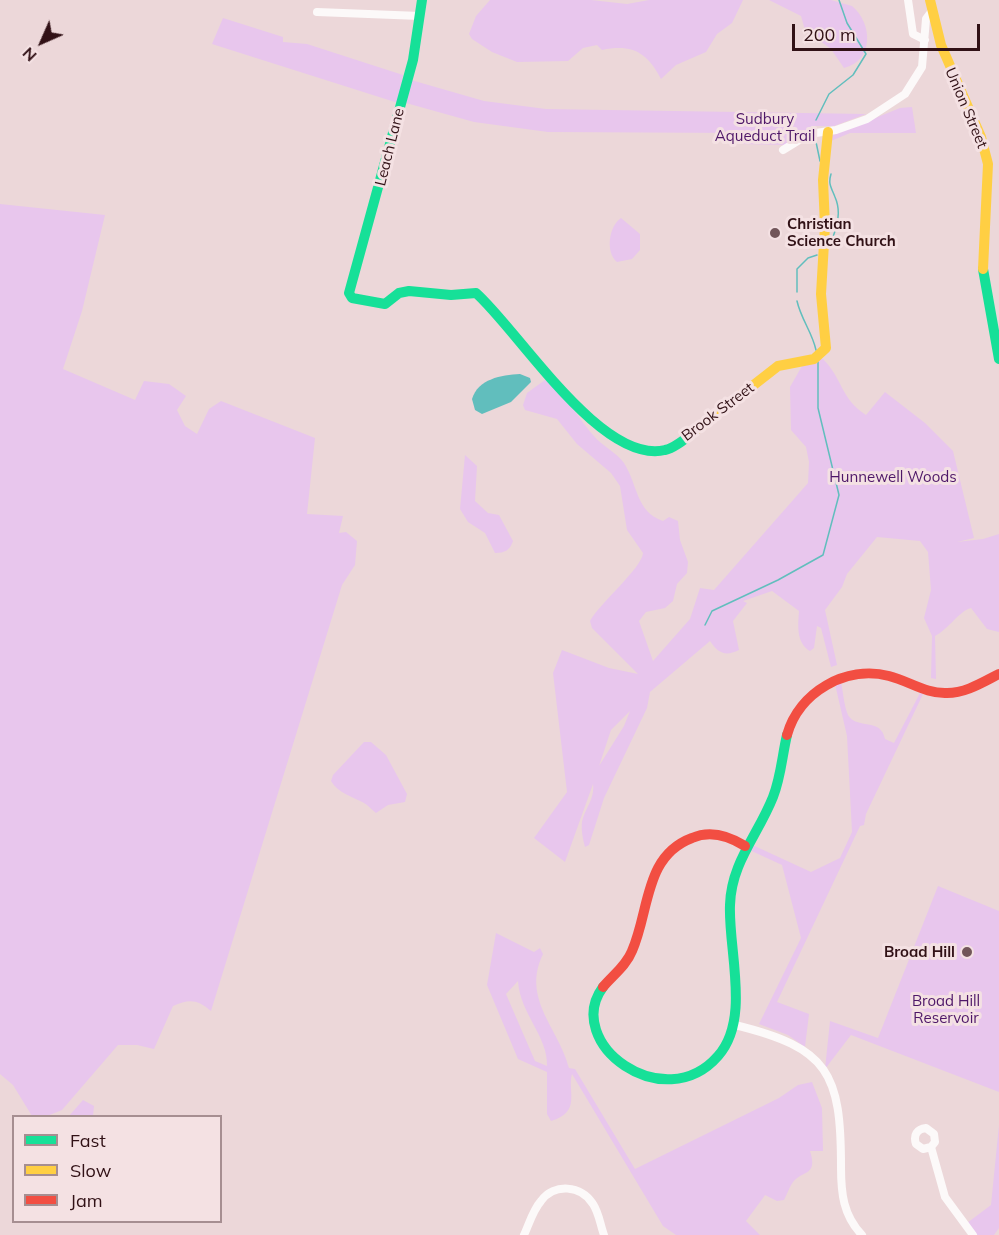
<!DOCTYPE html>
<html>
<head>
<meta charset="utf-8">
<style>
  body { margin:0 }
  #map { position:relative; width:999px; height:1235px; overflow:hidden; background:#ecd7d9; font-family:Mulish,sans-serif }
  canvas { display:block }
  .legend { position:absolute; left:12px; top:1115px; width:210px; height:108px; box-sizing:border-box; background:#f4e1e3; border:2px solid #a68e91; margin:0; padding:8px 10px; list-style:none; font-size:18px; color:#311116 }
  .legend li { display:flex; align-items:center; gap:12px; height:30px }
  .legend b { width:30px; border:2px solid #a68e91 }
  .north { position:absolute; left:12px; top:12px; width:60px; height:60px; -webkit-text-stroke:4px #f4e1e3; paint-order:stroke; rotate:225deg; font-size:16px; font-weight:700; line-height:24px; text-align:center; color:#311116 }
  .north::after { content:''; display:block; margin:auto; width:21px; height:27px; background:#311116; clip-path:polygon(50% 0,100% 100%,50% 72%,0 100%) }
  .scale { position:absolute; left:792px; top:24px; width:188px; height:27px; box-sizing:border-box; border:3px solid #311116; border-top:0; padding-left:8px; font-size:18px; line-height:21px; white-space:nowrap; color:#311116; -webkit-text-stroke:4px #f4e1e3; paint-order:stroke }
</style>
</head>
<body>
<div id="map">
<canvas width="999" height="1235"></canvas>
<ul class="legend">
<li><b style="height:8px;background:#16e098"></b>Fast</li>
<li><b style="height:8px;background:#ffcf43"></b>Slow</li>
<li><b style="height:8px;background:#f24e42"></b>Jam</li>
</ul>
<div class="north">N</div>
<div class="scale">200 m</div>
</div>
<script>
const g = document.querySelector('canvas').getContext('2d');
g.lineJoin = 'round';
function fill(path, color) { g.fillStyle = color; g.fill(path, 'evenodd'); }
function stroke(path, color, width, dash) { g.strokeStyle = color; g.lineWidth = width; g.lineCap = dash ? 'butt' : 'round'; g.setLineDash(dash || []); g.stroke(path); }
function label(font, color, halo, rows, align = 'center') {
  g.font = font + ' Mulish,sans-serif'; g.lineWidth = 6; g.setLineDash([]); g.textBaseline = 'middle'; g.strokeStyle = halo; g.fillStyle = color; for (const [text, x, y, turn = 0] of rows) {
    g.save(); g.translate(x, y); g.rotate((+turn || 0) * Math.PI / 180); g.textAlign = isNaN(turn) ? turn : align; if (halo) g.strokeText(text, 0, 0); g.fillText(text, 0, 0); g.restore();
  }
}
const green = new Path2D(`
  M490,0H591L627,4L649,0H743L732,23L717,34L706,52L676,65L661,79C647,52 632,44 602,50L597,45L583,48L568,61L517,62L492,52L472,39L469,34L476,16Z
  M769,0H831L852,6C873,23 874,61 844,68L831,49L805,30L801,16Z
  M223,18L283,37V42L307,44L403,75L398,103L212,44Z
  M411,80L484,101L546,109L866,114L834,126H812L788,145L739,144L738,133L548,132L474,122L406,103Z
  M912,107L916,133H850L831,141V136L900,108Z
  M0,204L105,215L82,311L63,369L135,400L144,381L169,384L186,396L177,410L185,426L197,434L209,409L221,401L315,438L307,514L343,516L339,533L346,532L357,541L355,565L342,585L211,1011C197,999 189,999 173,1006L154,1049L137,1045H118L62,1110L47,1116H32L13,1085L0,1074Z
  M621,218L640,234V250L632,259L617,262C605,252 609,226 621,218Z
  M818,359H823C843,379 840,398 866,415L885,392L925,423L953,451L974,538L957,542L983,539L999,534V632L987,629L971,608C959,611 949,629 935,636L936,679L931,678L932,636L924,618L931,590L928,552L920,541L877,537L847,574L842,587L825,610L837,665L831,667L821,628L817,626L814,648L810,651C796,643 798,625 799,611L772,591L743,601L747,603L733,621L739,650C725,657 718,653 710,641L650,692L647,708L604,798L589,845L585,847C583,839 581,831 582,822C585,808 595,799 593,784L565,862L534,838L567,792L553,673L562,650L609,668L638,674L592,628L590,621C600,603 642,568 643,553L627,530L620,486L611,473L577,444L557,419L525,410L523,405L527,393L545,380C571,399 574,413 593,435C602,446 616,452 624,463C638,485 636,512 663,521L669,517L678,521L680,540L688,562L687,573L677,584L673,601L665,608L646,612L639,621L653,661L690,619L700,588L714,590L808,483L809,462L806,447L791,430L790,387L802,366ZM630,711L624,726L599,766L611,730Z
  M465,455L477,466L475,501L488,513L499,515L513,541C510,550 505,553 495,553L485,533L468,522L460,509Z
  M841,682C843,691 844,706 848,715C857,730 881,717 885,739L894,743L920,693L923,694L866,814L864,825L860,826L777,1002L809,1014L805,1047L788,1035L759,1024L801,938L782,865L743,847L746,842L811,872L840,858L852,832L847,736L835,684Z
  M364,742H371L386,755L407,794L405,802L388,805L376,813C372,810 368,805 364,803C353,797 338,793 331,781L333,775Z
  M938,886L999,911V1092L851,1035L825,1069L830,1021L878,1038Z
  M496,933L534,952L540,948L543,954C521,999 559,1028 569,1068L575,1069L635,1169L779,1098L798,1085L812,1082L822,1108L823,1151H810C818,1176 803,1170 793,1182C790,1186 787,1194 784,1200L777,1201L765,1195L763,1198L746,1221L760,1235H676L663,1226L572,1074C567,1091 582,1112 551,1121L547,1114V1072L518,1059L487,985ZM518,981C520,1014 548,1036 547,1066L535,1061L506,994Z
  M83,1100L94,1106L93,1116H69Z
  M999,1125V1228L994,1235H977L967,1223L991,1205Z`);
const water = new Path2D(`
  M520,374L530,378L531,382L511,402L482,414L475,410L472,399C478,379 501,375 520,374Z`);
const stream = new Path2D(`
  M816,120L829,94L853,75L866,54L847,23L839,0
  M816,142L820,161
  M829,245C837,230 842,213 835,197C831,187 828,184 831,174
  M797,292V269L808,258L817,255
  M797,301C801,319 812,332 816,350
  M705,625L712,611L778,580L823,555L839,495L818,408V362`);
const street = new Path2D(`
  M908,0L913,34L925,40
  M317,12L420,16
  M783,150L809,134L836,130L867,119L905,94L922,67L926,19L932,11
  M735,1025C829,1048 841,1073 841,1167C841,1193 843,1215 862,1235
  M931,1147L923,1149L916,1144C913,1135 917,1129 926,1128L934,1134L935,1142L931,1147L945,1197L973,1235
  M524,1235C529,1224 533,1210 541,1201C554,1183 581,1185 593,1204C599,1213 600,1224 604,1235`);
const fast = new Path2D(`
  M422,0L413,60L349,293L352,298L385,304L399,293L409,291L451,295L476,293C518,330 601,465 665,450C675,448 688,437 696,430
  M983,269L999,359
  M603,987C562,1043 664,1118 718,1056C751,1019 728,950 730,905C731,863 758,835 773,797C781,777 782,756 787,735`);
const slow = new Path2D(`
  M930,0L941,45L981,137L988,164L983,269
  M696,430L778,366L814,359L826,348L821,294L825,226L823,180L828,132`);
const jam = new Path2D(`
  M787,735C799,692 846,665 889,676C909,681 926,694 947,693C966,693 983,682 999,674
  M603,987C613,975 626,966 632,951C650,910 644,856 692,838C710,830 729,836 745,846`);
const markers = [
  [775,233,6,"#72565a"],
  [967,952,6,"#72565a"]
];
const streetNames = [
  ["Union Street",966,108,67],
  ["Leach Lane",390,147,-76],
  ["Brook Street",718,412,-37]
];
const parkNames = [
  ["Sudbury",765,119],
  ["Aqueduct Trail",765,136],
  ["Hunnewell Woods",893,477],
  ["Broad Hill",946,1001],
  ["Reservoir",946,1018]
];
const poiNames = [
  ["Christian",787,224],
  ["Science Church",787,241],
  ["Broad Hill",955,952,"right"]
];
fill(green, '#e8c6ed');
fill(water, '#61bebd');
stroke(stream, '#61bebd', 1.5);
stroke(street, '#fcf9f9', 8);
stroke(fast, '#16e098', 10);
stroke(slow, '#ffcf43', 10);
stroke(jam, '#f24e42', 10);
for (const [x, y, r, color] of markers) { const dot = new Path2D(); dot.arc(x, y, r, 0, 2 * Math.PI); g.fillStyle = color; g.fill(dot); stroke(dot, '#f4e1e3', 2); }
label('15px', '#311116', '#f4e1e3', streetNames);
label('15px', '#4e1768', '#f4e1e3', parkNames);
label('bold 15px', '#311116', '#f4e1e3', poiNames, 'left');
</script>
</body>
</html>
